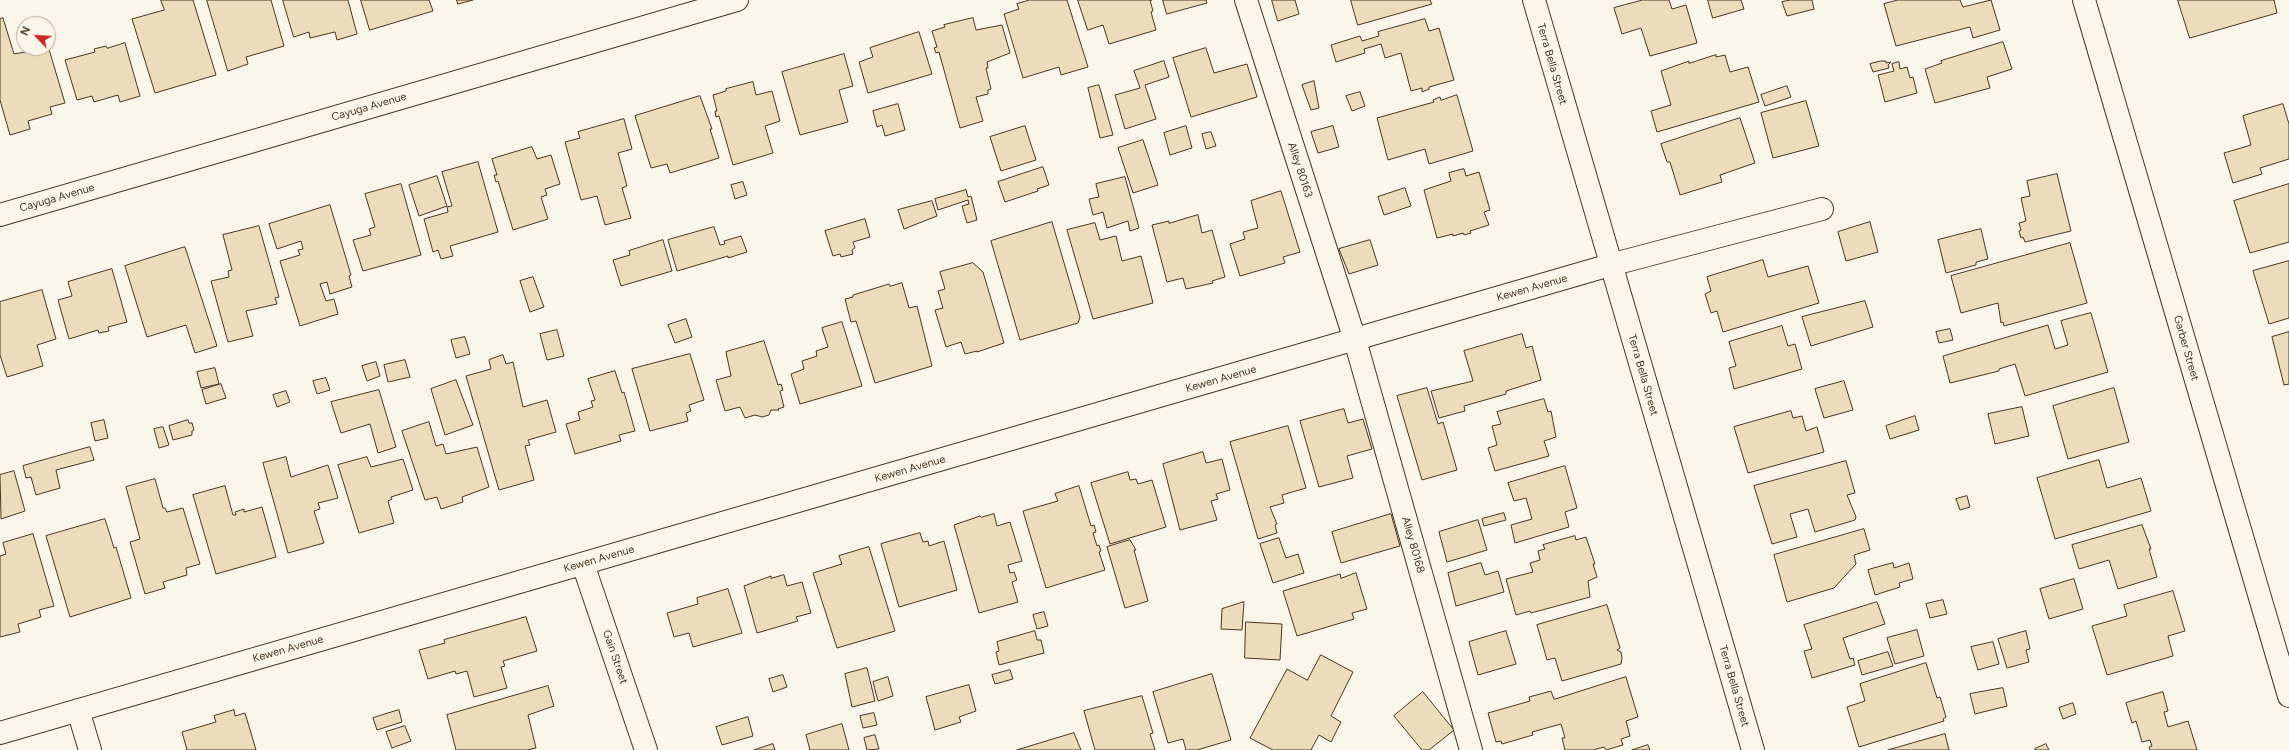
<!DOCTYPE html>
<html>
<head>
<meta charset="utf-8">
<style>
  body { margin:0 }
  #map { position:relative; width:2289px; height:750px; overflow:hidden; background:#fbf6e9; font-family:Figtree,sans-serif }
  canvas { display:block }
  .north { position:absolute; left:16px; top:16px; width:40px; height:40px; box-sizing:border-box; background:#fbf6e9; border:1px solid #b4a999; border-radius:50%; rotate:295deg; font-size:11px; font-weight:700; line-height:16px; text-align:center; color:#4a3520 }
  .north::after { content:''; display:block; margin:auto; width:14px; height:18px; background:#c62828; clip-path:polygon(50% 0,100% 100%,50% 72%,0 100%) }
</style>
</head>
<body>
<div id="map">
<canvas width="2289" height="750"></canvas>
<div class="north">N</div>
</div>
<script>
const g = document.querySelector('canvas').getContext('2d');
g.lineJoin = 'round';
function fill(path, color) { g.fillStyle = color; g.fill(path, 'evenodd'); }
function stroke(path, color, width, dash) { g.strokeStyle = color; g.lineWidth = width; g.lineCap = dash ? 'butt' : 'round'; g.setLineDash(dash || []); g.stroke(path); }
function label(font, color, halo, rows, align = 'center') {
  g.font = font + ' Figtree,sans-serif'; g.lineWidth = 3; g.setLineDash([]); g.textBaseline = 'middle'; g.strokeStyle = halo; g.fillStyle = color; for (const [text, x, y, turn = 0] of rows) {
    g.save(); g.translate(x, y); g.rotate((+turn || 0) * Math.PI / 180); g.textAlign = isNaN(turn) ? turn : align; if (halo) g.strokeText(text, 0, 0); g.fillText(text, 0, 0); g.restore();
  }
}
const building = new Path2D(`
  M161,0H193L216,75L155,93L132,19L164,10Z
  M207,0H271L284,46L246,57L248,64L228,71Z
  M283,0H348L357,34L337,40L335,32L310,38L309,32L294,37Z
  M361,0H429L433,11L370,30Z
  M457,0H473L458,4Z
  M1030,0H1067L1088,67L1061,75L1059,67L1023,78L1004,14L1019,9L1017,4Z
  M1078,0H1152H1150L1153,11L1151,12L1156,30L1109,44L1103,25L1088,30Z
  M1163,0H1206L1207,3L1167,14Z
  M1272,0H1295L1299,14L1278,21Z
  M1351,0H1430L1432,4L1358,25Z
  M1643,0H1669L1672,9L1686,5L1697,43L1650,56L1641,28L1622,34L1614,8Z
  M1708,0H1741L1744,9L1713,18Z
  M1791,0H1812L1814,9L1787,16L1782,2Z
  M1898,0H1960L1963,7L1991,0L2000,30L1973,38L1970,27L1896,46L1884,4Z
  M2178,0H2274L2277,13L2190,38Z
  M3,18L14,54L48,48V46L65,103L50,107L52,114L28,121L30,129L10,135L0,100V19Z
  M973,18L976,30L1002,25L1010,53L987,62L988,68H986L991,89L988,90V94L976,97L983,121L960,128L939,52L936,53L934,48L937,47L932,31L945,27L944,25Z
  M1425,19L1429,31L1439,28L1454,80L1429,87V89L1422,92V88L1411,91L1401,53L1385,58L1381,44L1364,49L1365,53L1336,62L1331,45L1360,36L1362,41L1379,36L1378,32Z
  M919,32L932,74L868,93L859,62L873,57L870,48Z
  M2003,42L2012,69L1987,77L1990,88L1935,103L1925,69L1942,63L1941,61Z
  M125,43L140,96L120,102L118,95L94,102L92,96L77,100L65,60L95,52L94,49L106,46L107,48Z
  M1206,48L1214,73L1247,64L1257,97L1191,117L1173,58Z
  M844,54L853,86L839,90L848,122L800,135L782,72Z
  M1716,55V57L1725,55L1730,72L1748,67L1759,102L1657,132L1651,111L1671,105L1661,71L1689,61V63Z
  M1164,61L1169,77L1145,85L1156,119L1125,129L1115,95L1140,88L1134,71Z
  M1881,61H1886V63L1891,62L1888,65L1889,68L1873,72L1870,64Z
  M1899,62L1900,69L1907,67L1910,78L1913,77L1917,93L1885,102L1878,75L1894,71L1892,64Z
  M1314,81L1319,108L1311,110L1302,85Z
  M753,82L756,95L772,91L780,121L765,126L773,153L733,165L719,116L716,117L715,111H717L713,95L726,91V89Z
  M1099,85L1113,135L1100,138L1088,88Z
  M1787,86L1791,97L1765,106L1761,95Z
  M1360,92L1365,106L1352,111L1346,96Z
  M1457,95L1473,151L1429,164L1425,149L1388,160L1377,118L1434,102L1433,100L1440,97L1441,100Z
  M700,96L712,129H710L719,158L670,173L667,164L651,168L635,116Z
  M1806,101L1819,146L1773,158L1761,113Z
  M898,104L905,130L885,136L882,125L877,127L873,111Z
  M2283,104L2289,124V159L2260,168L2262,174L2233,183L2224,153L2251,145L2243,116Z
  M1740,118L1755,163L1720,175L1722,182L1680,195L1670,162H1667L1661,144Z
  M624,119L632,149L618,153L627,186L622,188L631,218L605,225L597,196L581,200L565,142L580,138L578,132Z
  M1025,126L1036,160L1001,171L990,137Z
  M1186,126L1192,148L1170,155L1164,133Z
  M1333,126L1339,147L1318,153L1311,132Z
  M1211,132L1216,146L1206,149L1202,134Z
  M1143,140L1158,185L1133,193L1118,148Z
  M532,147L537,159L551,155L560,184L545,189L547,195L541,197L548,219L513,230L498,181L496,182L494,175H497L492,159Z
  M478,162L498,232L450,246L453,256L441,259L438,250L433,252L424,219L448,212L447,207L452,206L442,172Z
  M1043,167L1049,185L1037,189L1038,191L1005,202L998,182Z
  M1464,169L1466,176L1479,172L1490,210L1484,212L1489,225L1470,231L1471,233L1464,235L1463,233L1453,236V234L1437,238L1424,190L1451,181L1449,173Z
  M2057,174L2071,231L2025,242L2023,237L2021,238L2019,231L2021,230L2019,223L2026,221L2021,198L2030,196L2027,181Z
  M437,176L447,206L419,216L409,185Z
  M1125,177L1139,228L1130,231L1128,221L1107,228L1103,212L1093,215L1089,199L1099,197L1096,184Z
  M743,182L747,195L735,199L731,185Z
  M401,184L421,255L363,271L353,240L371,235L369,229L375,227L365,194Z
  M2289,184V242L2250,253L2234,201Z
  M1405,188L1411,206L1384,215L1378,197Z
  M966,190L968,197L971,196L977,220L967,223L962,206L969,204L968,200L938,210L935,199Z
  M1281,191L1300,252L1283,257L1285,263L1240,276L1230,244L1245,239L1243,232L1258,228L1251,201Z
  M932,201L937,216L904,229L898,210Z
  M330,205L351,275L349,276L352,287L330,294L327,282L320,284L326,301L334,299L338,314L300,326L280,261L300,255L298,250L303,249L301,241L277,249L269,224Z
  M1198,215L1202,233L1212,230L1225,277L1212,281L1213,283L1186,289L1183,278L1167,282L1152,225L1169,221V223Z
  M865,219L870,237L853,242L855,248L852,250L853,254L841,257L840,254L833,256L825,231Z
  M1052,222L1080,317L1078,323L1020,340L991,241Z
  M1870,222L1878,252L1846,261L1838,232Z
  M1095,223L1100,240L1116,236L1122,261L1141,256L1153,303L1093,319L1067,230Z
  M259,226L279,297L275,298L277,304L246,311L253,336L228,342L211,281L229,277L228,271L232,270L223,235Z
  M714,227L720,245L725,244L724,241L741,236L747,252L728,258V256L677,271L668,240Z
  M1981,229L1988,259L1976,262V265L1946,273L1938,240Z
  M663,240L672,271L621,286L613,260L630,255L629,251Z
  M1370,240L1378,265L1349,274L1339,249Z
  M2070,243L2087,303L2004,326L2003,322L2001,323L1998,303L1961,313L1951,276Z
  M185,247L217,346L195,353L186,325L147,337L125,266Z
  M1763,260L1768,277L1808,266L1819,303L1723,332L1717,311L1711,313L1705,294L1711,291L1707,277Z
  M2289,261V318L2269,324L2253,271Z
  M973,263L983,272L1004,343L977,352V351L965,354L961,342L946,347L935,310L943,308L938,291L945,289L940,272Z
  M112,269L127,322L108,327L109,331L99,333L98,330L69,339L58,300L72,296L68,282Z
  M533,277L544,307L530,312L520,281Z
  M902,283L909,308L917,306L932,366L875,383L856,321L851,322L845,299L853,297V295L889,284L890,286Z
  M42,290L56,339L37,345L43,366L7,377L0,355V302Z
  M1865,301L1873,327L1811,346L1802,317Z
  M2091,313L2108,372L2025,396L2015,364L1999,369V371L1950,383L1943,356L2048,325L2055,349L2068,345L2061,321Z
  M686,319L692,337L675,343L668,325Z
  M842,322L862,386L800,404L791,374L804,369L802,361L817,356L816,351L828,347L822,328Z
  M1782,326L1788,346L1795,344L1802,369L1734,389L1729,368L1736,366L1729,342Z
  M1950,329L1953,340L1939,343L1936,332Z
  M557,330L564,356L547,360L540,334Z
  M2289,332V384L2284,385L2272,337Z
  M1522,334L1526,348L1532,346L1541,380L1506,391V394L1464,406L1465,411L1439,418L1431,391L1473,381L1464,351Z
  M465,337L470,354L456,358L451,340Z
  M764,341L778,385L781,384L783,390L780,391L784,407L778,409L779,410H771L769,415L762,417L755,415L745,418L740,407L725,411L716,380L731,376L726,352Z
  M690,354L704,400L689,405L691,411L686,413L688,421L650,431L632,369Z
  M503,355L506,364L513,362L523,407L547,400L556,432L528,440L530,445L525,446L534,480L499,490L466,376L491,369L489,360Z
  M405,360L410,377L388,382L384,365Z
  M376,362L380,376L367,381L362,366Z
  M215,368L219,384L201,388L197,372Z
  M615,371L622,393L624,392L635,431L619,435L621,441L575,454L566,424L580,420L578,412L593,407L591,401L595,400L588,379Z
  M326,378L330,390L317,394L313,381Z
  M456,380L473,425L445,435L431,389Z
  M1844,381L1853,410L1824,418L1815,389Z
  M221,384L226,398L206,404L202,390Z
  M1427,388L1438,424L1443,422L1457,470L1422,480L1397,396Z
  M2114,388L2129,442L2068,459L2053,406Z
  M379,390L396,447L378,453L370,424L341,433L331,402Z
  M286,391L290,402L277,407L273,395Z
  M1544,399L1548,412L1551,411L1556,437L1544,441L1549,456L1495,471L1488,448L1497,445L1492,426L1501,424L1497,412Z
  M2022,407L2029,436L1995,444L1988,414Z
  M1344,409L1348,423L1363,419L1372,449L1347,456L1353,478L1319,487L1300,421Z
  M1791,411L1793,418L1802,416L1806,431L1817,427L1824,452L1748,473L1734,427Z
  M1915,416L1919,430L1890,439L1886,426Z
  M104,420L108,438L95,441L91,423Z
  M188,420L189,423H192L194,430L192,431V435L173,440L169,426Z
  M429,422L436,446L443,444L446,454L477,447L489,487L462,497L463,502L441,509L437,497L425,500L402,431Z
  M1288,426L1306,488L1282,495L1284,503L1270,507L1277,524L1275,525L1277,533L1258,539L1230,442Z
  M163,427L169,445L159,448L154,429Z
  M90,447L94,460L56,470L60,488L36,495L31,477L26,478L23,466Z
  M1203,452L1206,463L1222,459L1230,490L1216,494L1218,499L1211,501L1217,520L1180,530L1163,464Z
  M286,457L291,477L328,465L338,498L318,503L320,509L314,511L324,543L288,553L263,463Z
  M367,457L371,467L403,459L413,490L391,497L392,499L388,501L394,523L359,533L338,465Z
  M2099,460L2107,488L2141,478L2151,511L2055,539L2037,478Z
  M1846,461L1855,493L1847,495L1856,517L1855,520L1815,532L1808,509L1790,514L1797,537L1772,544L1754,486Z
  M1565,466L1577,508L1565,512L1569,527L1515,543L1511,525L1532,519L1526,498L1514,501L1508,483Z
  M14,471L25,511L1,519L0,475Z
  M1128,472L1130,480L1136,479L1138,484L1152,480L1166,527L1110,544L1091,483Z
  M155,479L163,508H165L167,512L183,508L200,564L186,568L187,575L163,582L165,588L145,594L130,542L140,539L126,487Z
  M225,486L233,515H236L235,512L244,509V512L262,507L276,557L216,574L193,495Z
  M1079,486L1091,526L1094,525L1096,532L1093,533L1097,546L1099,545L1101,551L1099,552L1105,570L1046,588L1023,511L1058,501L1055,494Z
  M1967,496L1970,507L1960,510L1956,499Z
  M1504,513L1506,520L1484,526L1482,519Z
  M994,514L997,526L1010,522L1022,561L1008,565L1010,573L1014,572L1017,580L1012,582L1018,602L979,613L954,525L980,516L981,517Z
  M1391,514L1400,546L1341,563L1332,532Z
  M105,519L114,548L116,547L131,598L70,617L46,536Z
  M1478,520L1487,550L1447,562L1439,532Z
  M2142,525L2151,549H2149L2157,577L2118,589L2109,560L2079,569L2072,545Z
  M1864,529L1870,550L1854,555L1856,564L1834,588L1787,602L1774,555Z
  M920,533L923,542L928,541L929,546L944,541L957,590L899,607L881,544Z
  M33,534L54,606L39,610L41,617L18,624L20,632L0,637V556L6,554L3,543Z
  M1575,536L1576,540L1586,537L1595,564H1593L1597,577L1588,581L1590,597L1531,613L1530,611L1516,615L1506,579L1533,572L1530,563L1540,560L1538,551L1545,549L1543,545Z
  M1279,538L1286,558L1298,554L1304,573L1273,583L1260,544Z
  M1130,540L1136,550H1134L1148,601L1125,608L1107,547Z
  M869,547L895,631L837,648L813,573L842,564L839,556Z
  M1481,563L1485,575L1498,571L1504,592L1456,606L1448,573Z
  M1893,563L1894,568L1909,563L1913,579L1899,583L1900,587L1875,595L1868,570Z
  M1356,573L1367,609L1352,613L1354,619L1297,636L1283,591L1340,574L1341,578Z
  M784,575L787,586L802,582L811,613L796,617L798,621L757,633L744,586L771,576V578Z
  M2074,579L2083,609L2049,619L2040,589Z
  M728,589L742,633L693,647L689,633L674,637L667,613L698,604L697,598Z
  M2173,591L2185,631L2168,636L2173,656L2107,675L2092,626L2127,616L2124,605Z
  M1943,600L1947,614L1930,618L1926,604Z
  M1244,602L1242,630L1221,629L1222,609Z
  M1877,602L1885,624L1843,638L1850,659L1853,658L1855,665L1812,678L1804,651L1812,649L1804,625Z
  M1607,605L1620,648L1617,650L1621,652L1622,658L1621,664L1562,681L1555,658L1547,660L1537,625Z
  M1044,612L1048,626L1037,629L1033,615Z
  M526,617L537,651L503,661L505,666L501,667L507,688L474,697L467,671L456,674L455,671L428,679L419,650L445,643L444,640Z
  M1246,622L1282,624L1280,660L1245,658Z
  M1917,630L1924,656L1895,664L1887,638Z
  M1035,631L1037,640H1041L1044,653L999,665L996,652L999,651L997,642Z
  M1506,631L1516,664L1478,675L1469,642Z
  M2026,631L2030,649L2026,650L2029,662L2007,668L1998,639Z
  M1993,642L1999,664L1978,670L1971,647Z
  M1888,652L1893,666L1862,675L1858,661Z
  M1321,655L1353,672L1331,716L1341,722L1331,742L1319,735L1311,750H1273L1250,738L1287,669L1307,680Z
  M1926,663L1937,698L1940,697L1946,717L1943,719L1944,721L1859,747L1847,707L1865,701L1860,684Z
  M867,668L875,701L852,707L845,674Z
  M1010,670L1013,679L995,684L992,675Z
  M1212,674L1231,740L1197,750H1186L1183,739L1168,743L1153,692Z
  M783,675L787,687L773,692L769,679Z
  M888,677L893,696L878,701L873,682Z
  M1626,677L1638,717L1626,721L1630,736L1621,739L1623,745L1606,750L1604,747L1593,750H1565L1562,738H1565L1561,724L1532,732L1533,735L1502,744L1501,741L1496,742L1488,713L1530,701L1529,697L1551,691L1554,699Z
  M969,685L976,711L959,717L961,722L935,730L926,697Z
  M548,686L554,706L528,715L536,748L527,750H456L447,715Z
  M2003,688L2007,706L1975,714L1970,694Z
  M1423,692L1454,730L1429,750H1422L1394,716Z
  M2163,692L2168,711L2164,712L2168,727L2188,721L2197,750H2150L2149,747L2152,746L2150,740L2142,742L2136,721L2132,723L2126,703Z
  M1142,696L1153,733L1150,734L1155,750H1095L1084,711Z
  M2073,703L2076,714L2063,719L2059,708Z
  M234,710L235,716L245,713L256,750H187L182,732L216,722L214,716Z
  M399,710L402,722L377,730L373,718Z
  M874,713L877,725L863,728L860,716Z
  M748,717L753,736L722,745L716,727Z
  M842,724L849,750H810L806,735Z
  M405,726L411,741L392,748L386,732Z
  M1074,733L1081,750H1017Z
  M1945,734L1949,750H1888Z
  M875,735L879,749L867,750L864,738Z
  M773,744L775,750H754Z
  M2046,744L2049,750H2036L2035,749Z
  M1648,745L1650,750H1632Z`);
const minor = new Path2D(`
  M1246,0L1355,340L1471,750
  M2084,0L2289,696
  M0,215L737,0
  M583,564L646,750
  M78,710L90,750
  M0,733L1610,265L1822,209`);
const major = new Path2D(`
  M1534,0L1753,750`);
const streetNames = [
  ["Terra Bella Street",1552,64,74],
  ["Cayuga Avenue",369,107,-16],
  ["Alley 80163",1300,170,72],
  ["Cayuga Avenue",57,198,-16],
  ["Kewen Avenue",1532,288,-16],
  ["Garber Street",2186,348,74],
  ["Terra Bella Street",1643,375,74],
  ["Kewen Avenue",1221,379,-16],
  ["Kewen Avenue",910,469,-16],
  ["Alley 80168",1413,545,74],
  ["Kewen Avenue",599,559,-16],
  ["Kewen Avenue",288,649,-16],
  ["Gain Street",615,657,71],
  ["Terra Bella Street",1734,686,74]
];
fill(building, '#ecdcbc');
stroke(building, '#4a3520', 1);
stroke(minor, '#4a3520', 24);
stroke(major, '#4a3520', 24);
stroke(minor, '#fbf6e9', 22);
stroke(major, '#fbf6e9', 22);
label('11px', '#4a3520', '#fbf6e9', streetNames);
</script>
</body>
</html>
